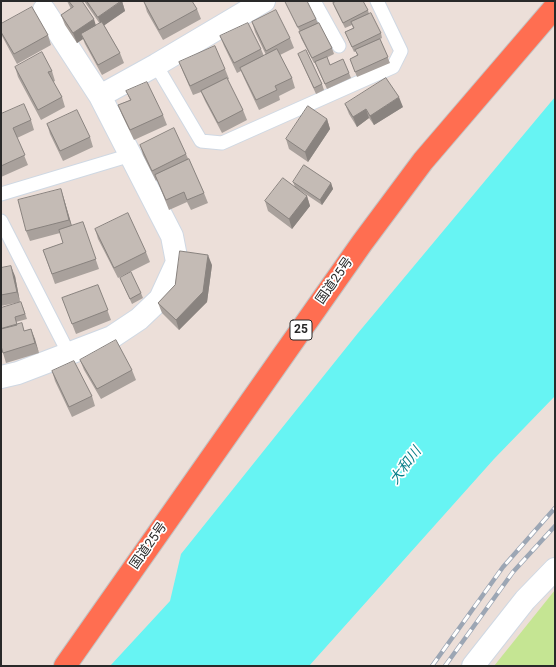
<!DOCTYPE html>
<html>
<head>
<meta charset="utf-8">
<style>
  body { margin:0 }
  #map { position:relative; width:556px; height:667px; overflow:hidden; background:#ecdfd9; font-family:Roboto,sans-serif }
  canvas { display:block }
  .frame { position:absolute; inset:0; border:2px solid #292929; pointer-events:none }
</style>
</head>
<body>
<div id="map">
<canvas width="556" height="667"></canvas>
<div class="frame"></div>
</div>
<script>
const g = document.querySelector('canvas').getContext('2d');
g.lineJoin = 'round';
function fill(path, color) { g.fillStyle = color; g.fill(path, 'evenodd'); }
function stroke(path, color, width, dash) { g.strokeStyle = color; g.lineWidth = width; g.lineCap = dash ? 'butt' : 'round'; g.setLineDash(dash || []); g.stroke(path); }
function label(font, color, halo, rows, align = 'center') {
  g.font = font + ' Roboto,"Noto Sans JP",sans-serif'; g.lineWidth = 3.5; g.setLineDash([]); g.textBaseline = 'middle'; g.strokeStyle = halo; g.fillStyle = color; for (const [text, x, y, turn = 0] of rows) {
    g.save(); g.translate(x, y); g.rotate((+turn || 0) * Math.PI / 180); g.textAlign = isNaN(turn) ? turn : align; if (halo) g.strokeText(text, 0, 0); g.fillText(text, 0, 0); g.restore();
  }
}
const green = new Path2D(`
  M555,590V666H494Z`);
const water = new Path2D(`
  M555,97V396L494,459L309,666H110L170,601L181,554L358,333Z`);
const lane = new Path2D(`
  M314,1L339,46
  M156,65L201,141L222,143L393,67L401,51L377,1
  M1,194L131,155
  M1,221L69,354`);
const street = new Path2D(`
  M100,96L156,65L264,1
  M1,377L18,373L112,337L139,319L160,299L177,262L172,236L100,96L44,10
  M473,666L525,600L555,569`);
const highway = new Path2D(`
  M65,666L362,243L423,161L555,7`);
const rail = new Path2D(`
  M432,666L503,567L555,508
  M445,666L513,572L555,526`);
const wall = new Path2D(`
  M67,1H82L96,26L100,24L84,1H122L125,11L104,25L120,53L124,63L102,75L85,44L83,39L77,43L65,25L61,15L71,9Z
  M285,1L316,19L318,23L332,48L334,54L324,59L330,65L349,73L351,78L327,89L315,63H314L301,38L300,32Z
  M144,2L197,9L201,19L163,40L147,12Z
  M333,3L368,10L369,14L381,33L382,38L380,39L390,63L357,77L350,59L357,55L356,51L354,52L345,32L353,28L352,25L345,28L335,8Z
  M252,22L290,38L294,48L280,55L292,78L295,88L279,96L280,100L259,110L244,78L241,71L237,73L224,46L220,36L261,49L264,56L266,55L255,32Z
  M1,24L48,35L51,45L17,64L2,36Z
  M298,54L322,84L324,90L316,94Z
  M179,62L225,69L229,79L227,80L243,110L247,120L222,133L205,101L201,92L193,95L183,72Z
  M15,67L52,71L55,81L53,82L62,97L65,107L41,120L18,77Z
  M126,91L163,115L167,125L134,140L122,115L118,105L130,100Z
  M345,104L403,107L374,125L369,118L357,127L349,114Z
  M1,114L31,120L34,130L17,138L28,165L1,177Z
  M327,119L330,129L308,162L289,149L286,139Z
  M47,124L90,137L93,147L63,161L50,134Z
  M140,145L186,154L204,193L208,203L191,210L187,202L169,210L157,180L156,181L143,155Z
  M293,182L331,183L333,189L322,205L298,189L307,196L310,206L292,229L268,211L265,201L295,187Z
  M61,189L64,199L72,226L83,222L99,269L55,284L43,250L63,243L60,233L30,241L26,231Z
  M95,229L146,252L150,262L118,278L98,239Z
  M212,265L207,302L179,330L162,313L158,303Z
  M1,268L15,276L20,302L1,306Z
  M120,278L141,293L143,298L132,304Z
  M98,285L111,320L76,334L62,298Z
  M23,307L27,319L16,322L17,325L24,331L31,329L39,353L6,363L3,353L1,308Z
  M80,360L132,370L136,380L101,399L84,370Z
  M52,371L92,396L95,406L72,417L55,381Z`);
const shadedWall = new Path2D(`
  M122,1L125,11L102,27L98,17Z
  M94,19L97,29L81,34L83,39L77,43L73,33Z
  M399,97L403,107L374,125L370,116Z
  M366,109L369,118L357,127L353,117Z
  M327,119L330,129L308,162L305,152Z
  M331,183L333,189L322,205L320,200Z
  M61,189L64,199L73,230L69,220Z
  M307,196L310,206L292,229L289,219Z
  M208,255L212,265L207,302L179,330L176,320Z
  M11,266L15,276L20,302L17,292Z
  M31,329L35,339L39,353L35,343Z`);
const building = new Path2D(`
  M69,1H82L94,19L73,33L61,15L73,7Z
  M87,1H121L98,17Z
  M146,1H192L197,9L159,30L144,2Z
  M285,1H307L316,19L298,27Z
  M337,1H363L368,10L343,23L333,3Z
  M32,7L48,35L14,54L1,32V24Z
  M276,10L290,38L266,51L252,22Z
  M371,13L381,33L352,47L345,32L354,28L351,22Z
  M102,22L120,53L98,65L81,34Z
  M248,23L261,49L234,63L220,36Z
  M319,23L332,48L312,58L299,32Z
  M380,39L388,57L355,72L350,59L358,55L355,50Z
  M215,46L225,69L190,86L179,62Z
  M277,49L292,78L275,86L277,90L256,100L240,68Z
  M306,50L322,84L314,88L298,54Z
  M42,52L52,71L48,72L62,97L38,110L15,67Z
  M327,57L330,65L343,59L349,73L325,84L315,62Z
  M227,78L243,110L218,123L201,91Z
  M386,78L399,97L370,116L366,109L353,117L345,104Z
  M147,82L163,115L130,130L118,105L131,100L126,91Z
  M24,104L31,120L13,128L25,155L1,166V114Z
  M308,106L327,119L305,152L286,139Z
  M77,110L90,137L60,151L47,124Z
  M174,128L186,154L152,171L140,145Z
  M189,159L204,193L187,200L184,192L166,200L155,175Z
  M304,165L331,183L320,200L293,182Z
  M283,178L307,196L289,219L265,201Z
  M61,189L69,220L26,231L18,200Z
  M128,213L146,252L114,268L95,229Z
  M83,222L96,259L52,274L43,250L63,243L59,230Z
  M180,251L208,255L203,292L176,320L158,303L175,285Z
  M11,266L17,292L1,295V268Z
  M131,272L141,293L130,299L120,278Z
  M98,285L108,310L72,324L62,298Z
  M21,302L25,314L15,317L17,325L1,329V308Z
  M22,323L24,331L31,329L35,343L3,353L1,346V329Z
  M116,340L132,370L97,389L80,360Z
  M74,361L92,396L69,407L52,371Z`);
const shields = [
  [301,330,22]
];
const shieldNames = [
  ["25",301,330]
];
const streetNames = [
  ["国道25号",335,281,-55],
  ["国道25号",149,546,-55]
];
const waterNames = [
  ["大和川",406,466,-53]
];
fill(green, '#c5e593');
fill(water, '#67f4f3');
stroke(lane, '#cfd8e3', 15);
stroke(street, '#cfd8e3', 24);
stroke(highway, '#c3c3c3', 24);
stroke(lane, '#fff', 13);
stroke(street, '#fff', 22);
stroke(highway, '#ff6e51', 22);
stroke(rail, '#9ca6b4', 4.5);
stroke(rail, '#fff', 3, [9]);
fill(wall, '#a9a19c');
fill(shadedWall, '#89837f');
fill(building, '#c4bbb5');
stroke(building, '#89837f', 1);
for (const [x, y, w] of shields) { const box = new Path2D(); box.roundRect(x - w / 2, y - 10, w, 20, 3); g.fillStyle = '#fff'; g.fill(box); stroke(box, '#292929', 1); }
label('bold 12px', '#292929', null, shieldNames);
label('13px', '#292929', '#fff', streetNames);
label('italic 14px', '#087f89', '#fff', waterNames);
</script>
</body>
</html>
